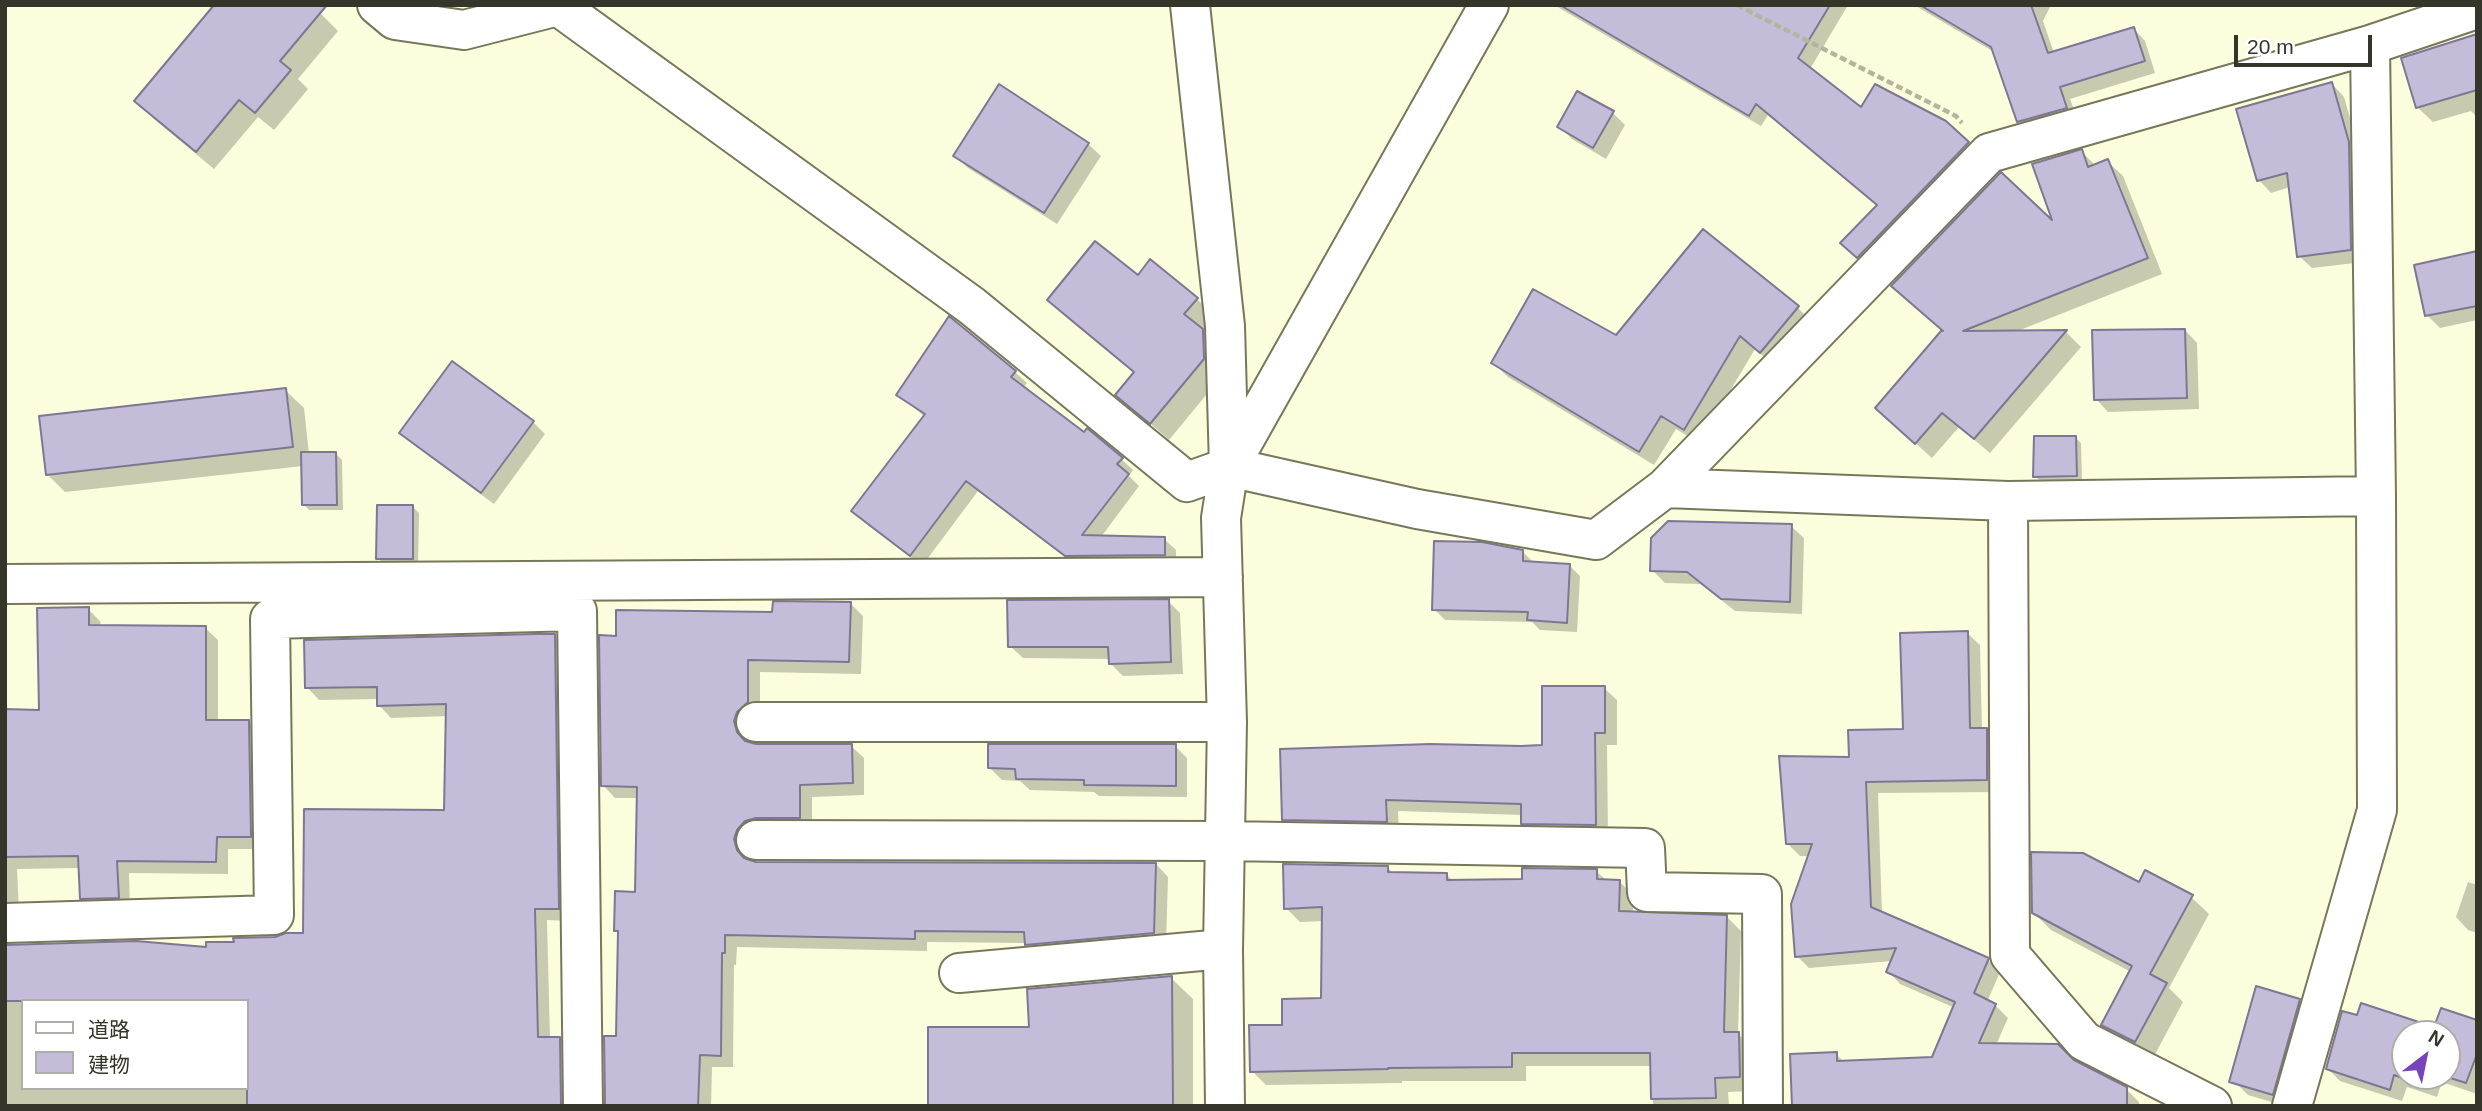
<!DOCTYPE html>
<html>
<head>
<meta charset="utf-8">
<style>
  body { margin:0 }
  #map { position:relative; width:2482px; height:1111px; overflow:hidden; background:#fbfddd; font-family:Helvetica,"Noto Sans JP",sans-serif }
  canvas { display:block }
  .frame { position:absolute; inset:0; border:7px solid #353529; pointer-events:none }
  .legend { position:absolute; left:21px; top:999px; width:228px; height:91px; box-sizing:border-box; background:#fff; border:2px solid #aeaea9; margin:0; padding:9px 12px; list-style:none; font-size:21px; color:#353529 }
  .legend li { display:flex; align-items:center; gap:14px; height:35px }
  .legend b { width:35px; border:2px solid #aeaea9 }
  .north { position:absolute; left:2391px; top:1020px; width:70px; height:70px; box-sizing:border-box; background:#fff; border:2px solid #aeaea9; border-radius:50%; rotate:32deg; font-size:19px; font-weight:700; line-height:28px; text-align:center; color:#353529 }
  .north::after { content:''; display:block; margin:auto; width:24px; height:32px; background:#7644bb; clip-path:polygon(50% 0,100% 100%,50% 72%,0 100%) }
  .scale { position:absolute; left:2234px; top:35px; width:138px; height:32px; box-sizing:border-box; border:4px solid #353529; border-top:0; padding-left:9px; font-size:21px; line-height:24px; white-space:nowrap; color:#353529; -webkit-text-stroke:5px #fff; paint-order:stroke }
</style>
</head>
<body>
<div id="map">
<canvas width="2482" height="1111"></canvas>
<div class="frame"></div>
<ul class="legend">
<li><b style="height:9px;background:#fff"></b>道路</li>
<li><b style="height:19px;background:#c5bcda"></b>建物</li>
</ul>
<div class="north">N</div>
<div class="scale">20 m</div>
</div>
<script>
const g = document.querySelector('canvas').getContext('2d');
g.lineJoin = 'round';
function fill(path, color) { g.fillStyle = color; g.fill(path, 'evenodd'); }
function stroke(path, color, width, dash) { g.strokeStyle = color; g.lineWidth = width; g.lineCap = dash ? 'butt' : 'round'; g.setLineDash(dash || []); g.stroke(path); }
const shadow = new Path2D(`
  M1554,5H1848L1810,69L1861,110L1945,122L1979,155L1870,268L1854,254L1879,206L1768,115L1761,126Z
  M1914,5H2051L2043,21L2054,53L2134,29L2145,41L2155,73L2070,99L2078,120L2031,133L2019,121L1994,52Z
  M320,13L338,31L298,79L308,89L274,130L258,117L214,169L154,119L136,101Z
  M2477,38V117L2471,111L2433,122L2417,107Z
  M2332,84L2344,97L2361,156L2363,262L2312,268L2299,256L2290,187L2271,193L2259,180Z
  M1613,113L1625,125L1606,159L1572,139L1559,126Z
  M1088,144L1101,156L1057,224L968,168L955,156Z
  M2081,151L2096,166L2107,161L2123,176L2162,274L2015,332H2066L2081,347L1990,453L1959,427L1932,458L1893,423L1943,331L1893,286L2056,226Z
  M2477,254V320L2440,328L2427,315Z
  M1151,262L1197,299L1215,317L1203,331L1221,349V377L1169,440L1117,394L1134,373L1067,318L1049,300L1138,277Z
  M1797,307L1812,322L1775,366L1755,349L1699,443L1676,429L1654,465L1508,377L1493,362L1616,337Z
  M2185,330L2197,343L2199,409L2108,412L2096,399Z
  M1015,372L1027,383L1023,388L1084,434L1121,459L1133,470L1129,476L1139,486L1101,537L1164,539L1176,550V566L1078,567L978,491L922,566L865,523L853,511L925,417L898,394Z
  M285,390L304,408L309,454H336L342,460L343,510H309L303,504V466L65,492L47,474Z
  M533,422L545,434L494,504L414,445L401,433Z
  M2075,437L2081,443L2082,481L2041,482L2035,476Z
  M413,507L419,513L418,564H384L378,558Z
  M1791,526L1804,538L1802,614L1735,611L1701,584L1665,583L1652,570Z
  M1522,551L1533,562L1569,565L1580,576L1577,632L1540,630L1532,622L1445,620L1434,609Z
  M1168,601L1180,613L1183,674L1123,676L1111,664V659L1023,658L1010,646Z
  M850,603L863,616L861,674L760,672V715L746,736L748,744L756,746H851L864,758V795L812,797V830L746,854L748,862L756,864H1156L1168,877L1166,945L1039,957L1026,943L927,942V951L737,947L736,965H734L733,1067H712L711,1106H607L618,1038L619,934L616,930L637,894L638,798H615L603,785L618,638Z
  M88,609L100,621L101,627L205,628L218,640V722H249L261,734L263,849H228V874L129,873L130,910L94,911L82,898L80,868L17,869L19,913L5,918V711H41Z
  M1967,633L1980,645L1982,730H1986L1999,742V792L1878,793L1882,914L1988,960L2000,972L1987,1002L1995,1005L2008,1018L1996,1045L2073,1062L2126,1089L2139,1102V1106H1794L1836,1054L1844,1062L1933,1059L1955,1008L1900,984L1888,971L1892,961L1809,968L1797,956L1810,856H1800L1787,843L1851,758L1905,731Z
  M555,636L567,649L571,921L547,920L550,1039L560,1038L572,1051L573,1106H5V947L207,949L305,935L446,812L448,716L391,718L379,705V699L319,700L307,687ZM23,1001H247V1088H23Z
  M1604,688L1617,700V745H1607L1608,837L1536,836L1523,823V815L1398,811L1399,834L1296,832L1284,819L1544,746Z
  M1175,746L1187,758V797L1099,796L1094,792L1030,790L1020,781L1002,780L990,768Z
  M1387,867L1394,874L1447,875L1453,881H1524L1596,871L1607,881H1619L1633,895V914L1727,917L1741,931L1738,1034L1752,1047L1753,1091L1728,1092L1729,1106H1653L1652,1066H1526V1081H1402V1083L1266,1085L1252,1071L1284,1026L1323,1000V921L1300,922L1286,908Z
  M2468,882L2477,885V933L2468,930L2456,917Z
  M2140,885L2191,897L2209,914L2169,988L2183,1002L2153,1058L2120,1042L2103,1025L2131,972L2051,930L2033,912Z
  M1171,978L1193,999V1106H930L1030,1028Z
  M2299,1000L2312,1013L2285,1106L2248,1095L2235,1082Z
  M2358,1017L2435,1029L2477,1022V1094L2442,1082L2437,1097L2407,1087L2402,1101L2340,1081L2327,1068ZM2405,1034H2447V1076H2405Z`);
const building = new Path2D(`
  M214,5H327L280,61L291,70L255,113L239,100L196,152L134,101Z
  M1560,5H1830L1798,58L1861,107L1875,84L1946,121L1969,142L1857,258L1840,243L1877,205L1756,104L1749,116Z
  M1920,5H2031L2048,53L2134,27L2145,61L2060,87L2067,108L2017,122L1991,47Z
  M2477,34V90L2416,108L2401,58Z
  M2332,82L2349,142L2351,250L2297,257L2287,173L2257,181L2236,109Z
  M999,84L1089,143L1044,213L953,156Z
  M1577,91L1614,111L1593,148L1557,127Z
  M2082,149L2088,167L2108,159L2148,258L1963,331L2067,330L1974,439L1942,413L1915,444L1875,408L1941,331H1943L1891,286L2001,172L2052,220L2032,164Z
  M1703,229L1799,306L1760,353L1740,336L1684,430L1661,416L1639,452L1491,363L1533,289L1616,335Z
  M1095,241L1138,275L1150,259L1198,298L1184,314L1203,329L1204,359L1150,424L1115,395L1134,372L1047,300Z
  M2477,251V306L2425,316L2414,265Z
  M949,316L1016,371L1011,377L1084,432L1087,428L1123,458L1117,464L1129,474L1082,535L1165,537V555L1065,556L966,481L910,556L851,511L925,414L896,395Z
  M2185,329L2187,398L2094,400L2092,330Z
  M452,361L534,421L481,493L399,433Z
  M286,388L293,447L46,475L39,416Z
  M2034,436H2076L2077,476L2033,477Z
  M301,452H336L337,505H302Z
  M377,505H413V559H376Z
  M1668,521L1792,524L1790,602L1721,599L1687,572L1650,571L1651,538Z
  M1434,541L1482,542L1523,550V561L1570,564L1567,623L1527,620L1528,612L1432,610Z
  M1169,599L1171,662L1109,664L1108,647H1008L1007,600Z
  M773,601L851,602L849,662L748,660V702L737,712L734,721L737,732L745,741L756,744H852L853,783L800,785V818H756L745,821L737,830L734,839L737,850L744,858L756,862L1156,863L1154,933L1025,945L1024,932L915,931V939L725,935V953H722L721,1056L700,1055L698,1106H605L604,1036H616L618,931H614L615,891L635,892L637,787L601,786L599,635L616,636V610L772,612Z
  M89,607V625L206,626V720H249L251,837H217L216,862L117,861L119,898L80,899L78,856L5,857V709L39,710L37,608Z
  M1968,631L1970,728H1987V780L1866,782L1871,907L1989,958L1974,993L1996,1004L1979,1043L2058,1044L2074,1060L2127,1087V1106H1792L1790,1054L1837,1052V1061L1932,1057L1955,1002L1886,972L1896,948L1795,957L1791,904L1812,844H1786L1779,756L1849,757L1848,730L1903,729L1900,633Z
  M536,634H555L559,909H535L538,1037H560L561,1106H247V1001H5V945L136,941L206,947V942H234L233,938L275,937L286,933H303L304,809L444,810L446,704L377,706V687L305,688L304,640Z
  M1542,686H1605V733H1595L1596,825L1521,824V804L1386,800L1387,822L1282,820L1280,749L1430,744L1521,746L1542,745Z
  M988,744H1176V786L1084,785V780L1016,779L1015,769L988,768Z
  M2031,852L2083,853L2139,882L2145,870L2193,895L2150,974L2167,983L2135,1042L2101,1025L2132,966L2032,913Z
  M1283,864L1388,866V872L1447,873V880L1522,879V868L1597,869V879L1620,880L1619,911L1727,915L1724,1032H1739L1740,1077L1715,1078L1716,1098L1651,1099L1650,1053H1512V1067L1388,1068V1069L1250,1072L1249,1025H1282V999L1321,998L1322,907L1284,909Z
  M1172,976L1173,1106H928V1027H1029L1027,989Z
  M2256,986L2300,999L2273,1095L2229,1082Z
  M2361,1003L2434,1027L2441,1008L2477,1020V1054L2466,1083L2444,1076H2447V1034H2405V1076H2427L2424,1086L2394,1075L2390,1090L2326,1069L2342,1011L2357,1015Z`);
const path = new Path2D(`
  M1737,5L1956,116L1962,123`);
const street = new Path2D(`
  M377,5L395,20L464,30L558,6L972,306L1187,482L1229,467L1417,509L1596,540L1665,488L2008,501L2010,955L2084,1041L2212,1106
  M1190,5L1225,326L1229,467L1221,518L1227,722L1223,949L1225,1106
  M1229,467L1489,5
  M1665,488L1989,153L2370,45L2477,9
  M2008,501L2376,496L2370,45
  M5,584L1223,577
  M756,722H1227
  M756,840L1225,841L1645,848L1647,892L1762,894L1763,1106
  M5,923L274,915L270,619L577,611L583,1106
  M959,973L1223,949
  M2292,1106L2377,810L2376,496`);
fill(shadow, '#0003');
fill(building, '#c5bcda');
stroke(building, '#7f7692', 2);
stroke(street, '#77785b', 42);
stroke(path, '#b4b59c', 4.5, [7, 3.5]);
stroke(street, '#fff', 38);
</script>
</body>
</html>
